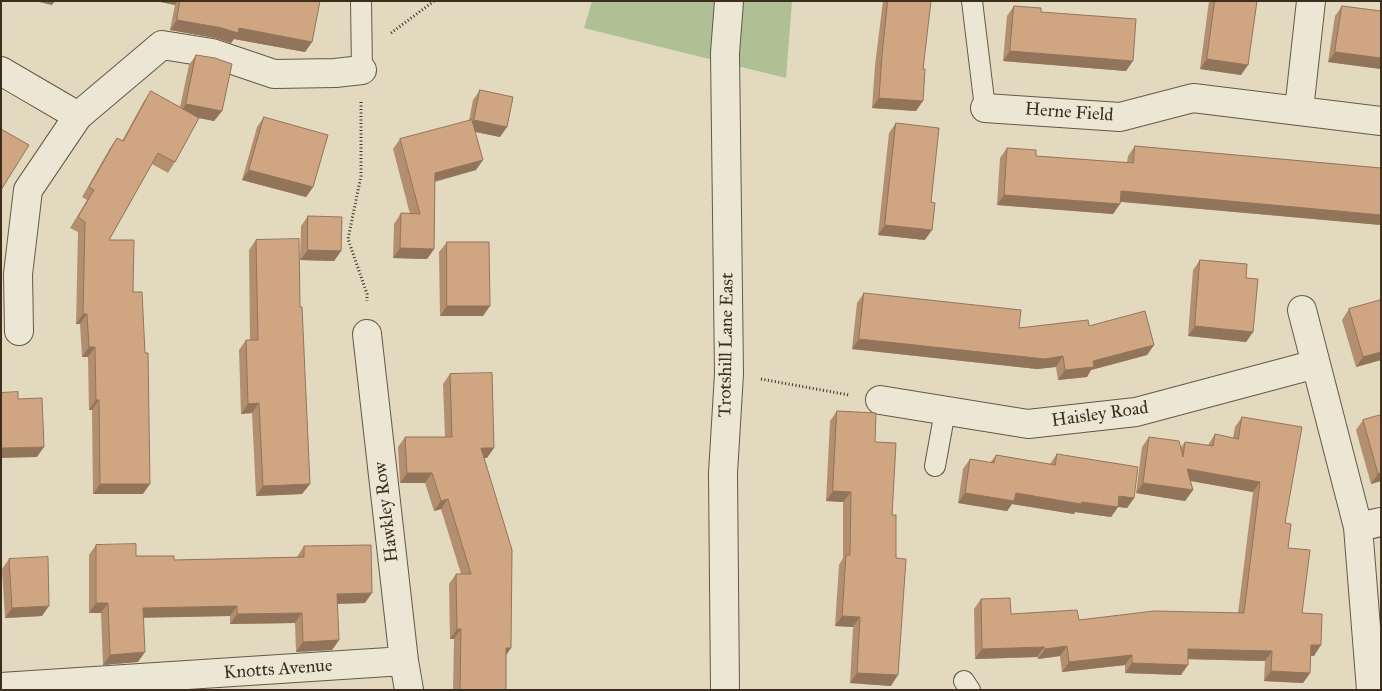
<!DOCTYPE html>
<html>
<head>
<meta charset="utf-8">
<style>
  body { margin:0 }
  #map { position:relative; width:1382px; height:691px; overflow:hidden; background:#e2d9be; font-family:"IM FELL Great Primer",serif }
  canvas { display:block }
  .frame { position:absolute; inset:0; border:2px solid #3b2e1d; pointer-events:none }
</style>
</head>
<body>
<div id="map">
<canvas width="1382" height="691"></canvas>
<div class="frame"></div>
</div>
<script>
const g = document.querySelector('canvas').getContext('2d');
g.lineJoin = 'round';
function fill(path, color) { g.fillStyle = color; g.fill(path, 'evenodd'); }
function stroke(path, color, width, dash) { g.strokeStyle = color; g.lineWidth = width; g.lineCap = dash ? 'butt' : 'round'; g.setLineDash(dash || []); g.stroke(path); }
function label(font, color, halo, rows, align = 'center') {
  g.font = font + ' "IM FELL Great Primer",serif'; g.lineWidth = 4; g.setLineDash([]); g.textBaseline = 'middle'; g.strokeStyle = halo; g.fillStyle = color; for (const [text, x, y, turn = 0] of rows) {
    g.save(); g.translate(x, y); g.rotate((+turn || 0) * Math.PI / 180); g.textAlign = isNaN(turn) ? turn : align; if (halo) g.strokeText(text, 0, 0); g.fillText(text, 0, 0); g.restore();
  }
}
const green = new Path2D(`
  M592,1H792L786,78L584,28Z`);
const path = new Path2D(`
  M391,33L434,1
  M361,102V176L348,239L367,294V301
  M761,379L849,395`);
const service = new Path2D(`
  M361,1L362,70
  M972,1L985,108
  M935,466L945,411
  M964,681L970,690`);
const minor = new Path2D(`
  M1,71L78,116
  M985,108L1120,117L1193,98L1381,121
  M1299,110L1311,1
  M1302,310L1358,527L1371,690
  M19,331L18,274L28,190L78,116L162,45L212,53L274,74L335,73L362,70
  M367,334L404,661L409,690
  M880,400L1028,424L1136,412L1316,364
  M1358,527L1381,522
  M1,687L404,661
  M725,690L723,473L729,374L725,53L729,1`);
const wall = new Path2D(`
  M156,1H320L312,42L305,52L234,39L231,43L215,38L170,30L175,5Z
  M883,1H931L916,111L872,108L875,65Z
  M1209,1H1257L1241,75L1200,69Z
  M1014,6L1041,12L1126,71L1003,61L1007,16Z
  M1342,6L1381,11V69L1328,62L1335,16Z
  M196,55L222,111L214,121L199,118L175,162L168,173L152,164L109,240L133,292L143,494H93L92,410H89L88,357H82L80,324H76L78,232L70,228L87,200L82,197L110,148L117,138L122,141L144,101L151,91L180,107L189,65Z
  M480,90L500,137L475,132L476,170L435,182L434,249L427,259L393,258L394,224L401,213L410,214L393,149L400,139L469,121L473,100Z
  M264,117L313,187L306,197L242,180L257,127Z
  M896,123L925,240L878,235L889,133Z
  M1135,146L1381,168V225L1121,202L1113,214L997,205L1000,158L1007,148L1036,156L1127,163L1128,156Z
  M308,216L341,251L334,261L300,260L301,226Z
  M256,240L300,307L310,484L302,494L256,496L252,413L241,414L239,350L246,340H250L249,250Z
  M447,242L483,316H440L439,252Z
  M1200,260L1246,278L1253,332L1246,342L1188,336L1193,270Z
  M864,293L1019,328L1089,326L1154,345L1147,355L1091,370L1087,377L1058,380L1056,367L1037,369L852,349L857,303Z
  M1381,300V360L1356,367L1342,320L1349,309Z
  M450,374L487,458H484L511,648L506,655V690H453L454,639H450L449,584L456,574H461L441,509L434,511L425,483H400L398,447L405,437H445L443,384Z
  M837,411L875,442L892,515L891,686L850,683L853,627L835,626L839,565L843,558V502L826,501L830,421Z
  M1381,415V481L1371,484L1356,430L1363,420Z
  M1242,417L1285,523L1288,548L1302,613L1314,656L1311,655L1310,673L1303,683L1264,681L1265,661L1188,659L1181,675L1125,673V665L1062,672L1060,656L1038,659L1037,657L975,659L974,609L981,599L1011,614L1079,620L1238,613L1253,492L1190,481L1193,490L1185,501L1136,493L1142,447L1149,437L1181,447L1185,442L1208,445L1215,434L1233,438L1235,427Z
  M1057,454L1134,498L1127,508L1118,507L1111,517L1075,512L1074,514L1012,504L1007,511L958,503L963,469L970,459L990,463L996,455L1050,464Z
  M96,545L136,556L174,560L297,557L304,546L365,603L337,604L339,640L332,650L296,652L295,623L230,624V616L144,617L138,662L103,665L101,613H89V555Z
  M9,559L42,616L5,618L2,569Z`);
const shadedWall = new Path2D(`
  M35,1H55L52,5Z
  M156,1H177L175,5Z
  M177,20L239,28L312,42L305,52L234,39L231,43L215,38L170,30Z
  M1010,51L1133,61L1126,71L1003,61Z
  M1335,52L1381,58V69L1328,62Z
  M1207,59L1248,65L1241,75L1200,69Z
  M879,98L923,101L916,111L872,108Z
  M186,104L222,111L214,121L179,114Z
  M474,120L507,127L500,137L467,130Z
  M483,160L476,170L428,183L435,173Z
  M249,170L313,187L306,197L242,180Z
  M1121,191L1381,215V225L1114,201Z
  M1004,195L1120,204L1113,214L997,205Z
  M885,225L932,230L925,240L878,235Z
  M400,248L434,249L427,259L393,258Z
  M308,250L341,251L334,261L300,260Z
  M447,306H490L483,316H440Z
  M83,314H87L80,324H76Z
  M1195,326L1253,332L1246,342L1188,336Z
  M859,339L1063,356L1056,367L1037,369L852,349Z
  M1154,345L1147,355L1091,370L1087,377L1058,380L1065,370L1093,361Z
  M89,347H95L88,357H82Z
  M1381,352V360L1356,367L1363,357Z
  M96,400H99L92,410H89Z
  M259,403L252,413L241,414L248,404Z
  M44,447L37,457L1,458V448Z
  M481,448H494L487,458H474Z
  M1187,469L1260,482L1253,492L1180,479Z
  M407,473H432L425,483H400Z
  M1381,473V481L1371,484L1378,474Z
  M1143,483L1193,490L1185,501L1136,493Z
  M100,484H150L143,494H93Z
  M310,484L302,494L256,496L263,486Z
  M833,491L851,492L843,502L826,501Z
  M965,493H1016L1118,507L1111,517L1075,512L1074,514L1012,504L1007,511L958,503Z
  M1119,496L1134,498L1127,508L1112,506Z
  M448,499L441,509L434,511L441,501Z
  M372,593L365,603L330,604L337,594Z
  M96,603H108L101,613H89Z
  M49,606L42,616L5,618L12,608Z
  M237,606L230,616L136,618L143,608Z
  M302,613L295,623L230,624L237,614Z
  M842,616L860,617L853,627L835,626Z
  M457,629H461L454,639H450Z
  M339,640L332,650L296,652L303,642Z
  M1311,645H1321L1314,656L1304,655Z
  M1067,646L1060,656L1038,659L1045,649Z
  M1044,647L1037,657L975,659L982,649Z
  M506,648H511L504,658Z
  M1188,649L1272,651L1265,661L1181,659Z
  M145,652L138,662L103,665L110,655Z
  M1132,655L1125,665L1062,672L1069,662Z
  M1132,663L1188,665L1181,675L1125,673Z
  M1271,671L1310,673L1303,683L1264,681Z
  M857,673L898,675L891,686L850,683Z`);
const building = new Path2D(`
  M180,1H320L312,42L239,28L238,33L222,28L177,20Z
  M888,1H931L923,69H925L923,101L879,98L882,55Z
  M1215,1H1257L1248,65L1207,59Z
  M1014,6L1041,8V12L1136,19L1133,61L1010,51Z
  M1342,6L1381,11V58L1335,52Z
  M196,55L215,58L232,64L222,111L186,104Z
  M480,90L513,97L507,127L474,120Z
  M151,91L199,118L175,162L158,153L109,240H134L133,292H142L145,353H148L150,484H100L99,400H96L95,347H89L87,314H83L85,222L78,217L94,190L89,187L117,138L123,141Z
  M264,117L328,135L313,187L249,170Z
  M472,120L483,160L435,173L434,249L400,248L401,213L420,214L400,139Z
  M896,123L939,128L931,202L935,203L932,230L885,225Z
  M1,129L29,145L1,190Z
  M1135,146L1381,168V215L1121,191L1120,204L1004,195L1007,148L1036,150V156L1133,163Z
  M308,216L342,217L341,251L308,250Z
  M299,239L300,307H302L310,484L263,486L259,403L248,404L246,340H258L256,240Z
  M447,242H489L490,306H447Z
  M1200,260L1247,264L1246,278L1258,279L1253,332L1195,326Z
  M864,293L1021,310L1019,328L1088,320L1089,326L1145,311L1154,345L1093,361L1094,367L1065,370L1063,356L1045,359L859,339Z
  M1381,300V352L1363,357L1349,309Z
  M492,373L494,448H481L512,550L511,648H506V690H460L461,629H457L456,574H471L448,499L441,501L432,473H407L405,437H452L450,374Z
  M18,392V399L42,398L44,447L1,448V393Z
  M837,411L876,413L875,442L896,443L892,515H896V558L906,559L898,675L857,673L860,617L842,616L846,555H850L851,492L833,491Z
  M1381,415V473L1378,474L1363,420Z
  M1242,417L1302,427L1285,523L1291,524L1288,548L1310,550L1302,613L1322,614L1321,645H1311L1310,673L1271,671L1272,651L1188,649V665L1132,663V655L1069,662L1067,646L1045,649L1044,647L982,649L981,599L1010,598L1011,614L1077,610L1079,620L1154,611L1244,613L1260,482L1187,469L1193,490L1143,483L1149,437L1179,441L1183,457L1185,442L1213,446L1215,434L1238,439Z
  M1057,454L1138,467L1134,498L1119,496L1118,507L1082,502L1081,504L1016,493L1014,501L965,493L970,459L994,463L996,455L1055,465Z
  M136,544V556H174V560L304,557V546L371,545L372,593L337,594L339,640L303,642L302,613L237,614V606L143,608L145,652L110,655L108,603H96V545Z
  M48,557L49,606L12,608L9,559Z`);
const streetNames = [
  ["Herne Field",1069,113,4],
  ["Trotshill Lane East",727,345,-89],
  ["Haisley Road",1100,415,-8],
  ["Hawkley Row",387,512,-97],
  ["Knotts Avenue",278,670,-4]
];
fill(green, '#afc095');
stroke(service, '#655945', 22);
stroke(minor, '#655945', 30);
stroke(path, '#3b2e1d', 3, [1, 2.5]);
stroke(service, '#ece6d5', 20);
stroke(minor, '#ece6d5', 28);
fill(wall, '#b38f70');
fill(shadedWall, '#92745b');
fill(building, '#d0a682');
stroke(building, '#92745b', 1);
label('18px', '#3b2e1d', '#ece6d5', streetNames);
</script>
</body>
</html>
